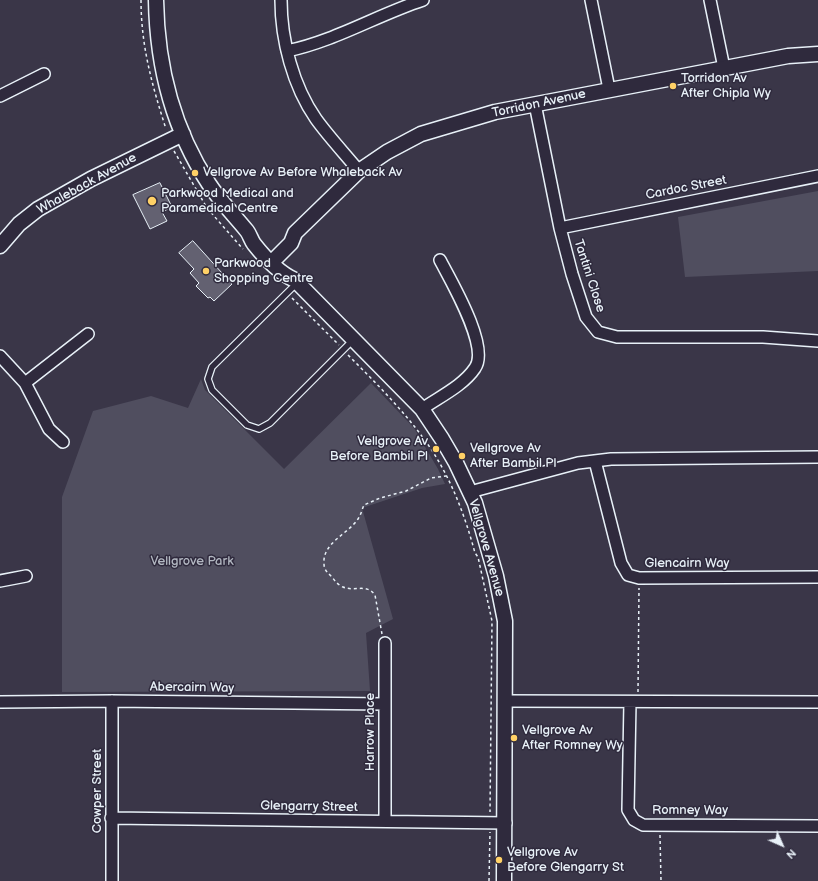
<!DOCTYPE html>
<html>
<head>
<meta charset="utf-8">
<style>
  body { margin:0 }
  #map { position:relative; width:818px; height:881px; overflow:hidden; background:#3a3648; font-family:"Balsamiq Sans",sans-serif }
  canvas { display:block }
  .north { position:absolute; left:762px; top:825px; width:40px; height:40px; -webkit-text-stroke:3px #2f2a3d; paint-order:stroke; rotate:135deg; font-size:11px; font-weight:700; line-height:16px; text-align:center; color:#e8f1f8 }
  .north::after { content:''; display:block; margin:auto; width:14px; height:18px; background:#e8f1f8; clip-path:polygon(50% 0,100% 100%,50% 72%,0 100%) }
</style>
</head>
<body>
<div id="map">
<canvas width="818" height="881"></canvas>
<div class="north">N</div>
</div>
<script>
const g = document.querySelector('canvas').getContext('2d');
g.lineJoin = 'round';
function fill(path, color) { g.fillStyle = color; g.fill(path, 'evenodd'); }
function stroke(path, color, width, dash) { g.strokeStyle = color; g.lineWidth = width; g.lineCap = dash ? 'butt' : 'round'; g.setLineDash(dash || []); g.stroke(path); }
function label(font, color, halo, rows, align = 'center') {
  g.font = font + ' "Balsamiq Sans",sans-serif'; g.lineWidth = 3; g.setLineDash([]); g.textBaseline = 'middle'; g.strokeStyle = halo; g.fillStyle = color; for (const [text, x, y, turn = 0] of rows) {
    g.save(); g.translate(x, y); g.rotate((+turn || 0) * Math.PI / 180); g.textAlign = isNaN(turn) ? turn : align; if (halo) g.strokeText(text, 0, 0); g.fillText(text, 0, 0); g.restore();
  }
}
const green = new Path2D(`
  M818,191V271L685,277L678,217Z
  M201,379L205,390L284,469L371,383L414,428L438,469L445,484L422,488L362,508L393,619L366,633L370,691L62,692V497L93,411L151,396L188,408Z`);
const building = new Path2D(`
  M160,183L172,207L162,212L167,221L150,229L133,195Z
  M193,241L232,284L214,301L210,297L208,298L196,286L199,283L190,273L194,269L179,253Z`);
const path = new Path2D(`
  M141,0C141,46 152,85 166,129
  M174,151L207,208L243,249
  M292,298L339,345
  M348,355C375,382 402,409 424,439C449,473 464,512 475,553L478,557L492,621L490,812
  M382,634L375,595C366,583 355,592 343,587C338,585 335,581 332,577C328,573 324,570 324,564C322,543 348,534 358,519C361,515 362,509 364,505L380,498L406,491L431,478L446,476
  M638,692L639,588
  M660,835L661,881
  M489,881L490,832`);
const service = new Path2D(`
  M297,283L212,367L208,379L212,390L247,425L259,429L270,423L354,339`);
const minor = new Path2D(`
  M281,0C281,40 293,86 316,119C329,137 345,154 359,171
  M591,0L609,89
  M710,0L724,68
  M287,51C335,41 377,15 423,0
  M0,96L44,74
  M535,104L560,228L572,274L586,317L598,332L617,337H763L818,341
  M560,228L818,176
  M0,356L25,383L49,429L63,442
  M25,383L88,334
  M422,409C439,397 463,386 475,368C490,347 451,281 440,260
  M595,461L621,563L628,575L639,578L818,577
  M470,492L578,463L611,459L818,457
  M0,581L26,576
  M505,701L818,702
  M0,702L112,701L384,704
  M630,702L628,810L634,820L643,825L818,826
  M111,818L506,823
  M385,821V643
  M112,881V701`);
const tertiary = new Path2D(`
  M156,0C157,65 173,129 209,184C220,201 234,215 247,231C250,235 251,240 254,244C265,258 279,273 295,280L422,409L442,439L456,463L475,503L496,576L505,621L504,881
  M0,246L19,224L38,209L91,179L183,134
  M272,262L291,243L295,233L359,171L387,152L421,134L495,112L788,56L818,54`);
const markers = [
  [673,86,4,"#ffd166"],
  [195,173,4,"#ffd166"],
  [152,201,5,"#ffd166"],
  [206,271,4,"#ffd166"],
  [436,449,4,"#ffd166"],
  [462,456,4,"#ffd166"],
  [514,738,4,"#ffd166"],
  [499,860,4,"#ffd166"]
];
const poiNames = [
  ["Torridon Av",681,79],
  ["After Chipla Wy",681,94],
  ["Vellgrove Av Before Whaleback Av",203,173],
  ["Parkwood Medical and",161,194],
  ["Paramedical Centre",161,209],
  ["Parkwood",214,264],
  ["Shopping Centre",214,279],
  ["Vellgrove Av",428,442,"right"],
  ["Before Bambil Pl",428,457,"right"],
  ["Vellgrove Av",470,449],
  ["After Bambil Pl",470,464],
  ["Vellgrove Av",522,731],
  ["After Romney Wy",522,746],
  ["Vellgrove Av",507,853],
  ["Before Glengarry St",507,868]
];
const streetNames = [
  ["Torridon Avenue",539,104,-12],
  ["Whaleback Avenue",87,184,-29],
  ["Cardoc Street",686,188,-11],
  ["Tantini Close",589,276,72],
  ["Vellgrove Avenue",486,548,74],
  ["Glencairn Way",687,564],
  ["Abercairn Way",192,688,1],
  ["Harrow Place",371,732,-90],
  ["Cowper Street",98,791,-90],
  ["Glengarry Street",309,807,1],
  ["Romney Way",690,811]
];
const parkNames = [
  ["Vellgrove Park",192,562]
];
fill(green, '#504e5f');
fill(building, '#636171');
stroke(building, '#e8f1f8', 1);
stroke(service, '#e8f1f8', 8);
stroke(minor, '#e8f1f8', 14);
stroke(tertiary, '#e8f1f8', 17);
stroke(path, '#e8f1f8', 1.5, [3, 3]);
stroke(service, '#2f2a3d', 5.5);
stroke(minor, '#2f2a3d', 11);
stroke(tertiary, '#2f2a3d', 14);
for (const [x, y, r, color] of markers) { const dot = new Path2D(); dot.arc(x, y, r, 0, 2 * Math.PI); g.fillStyle = color; g.fill(dot); stroke(dot, '#2f2a3d', 1.5); }
label('13px', '#e8f1f8', '#2f2a3d', poiNames, 'left');
label('13px', '#e8f1f8', '#2f2a3d', streetNames);
label('13px', '#b3b8c2', '#2f2a3d', parkNames);
</script>
</body>
</html>
